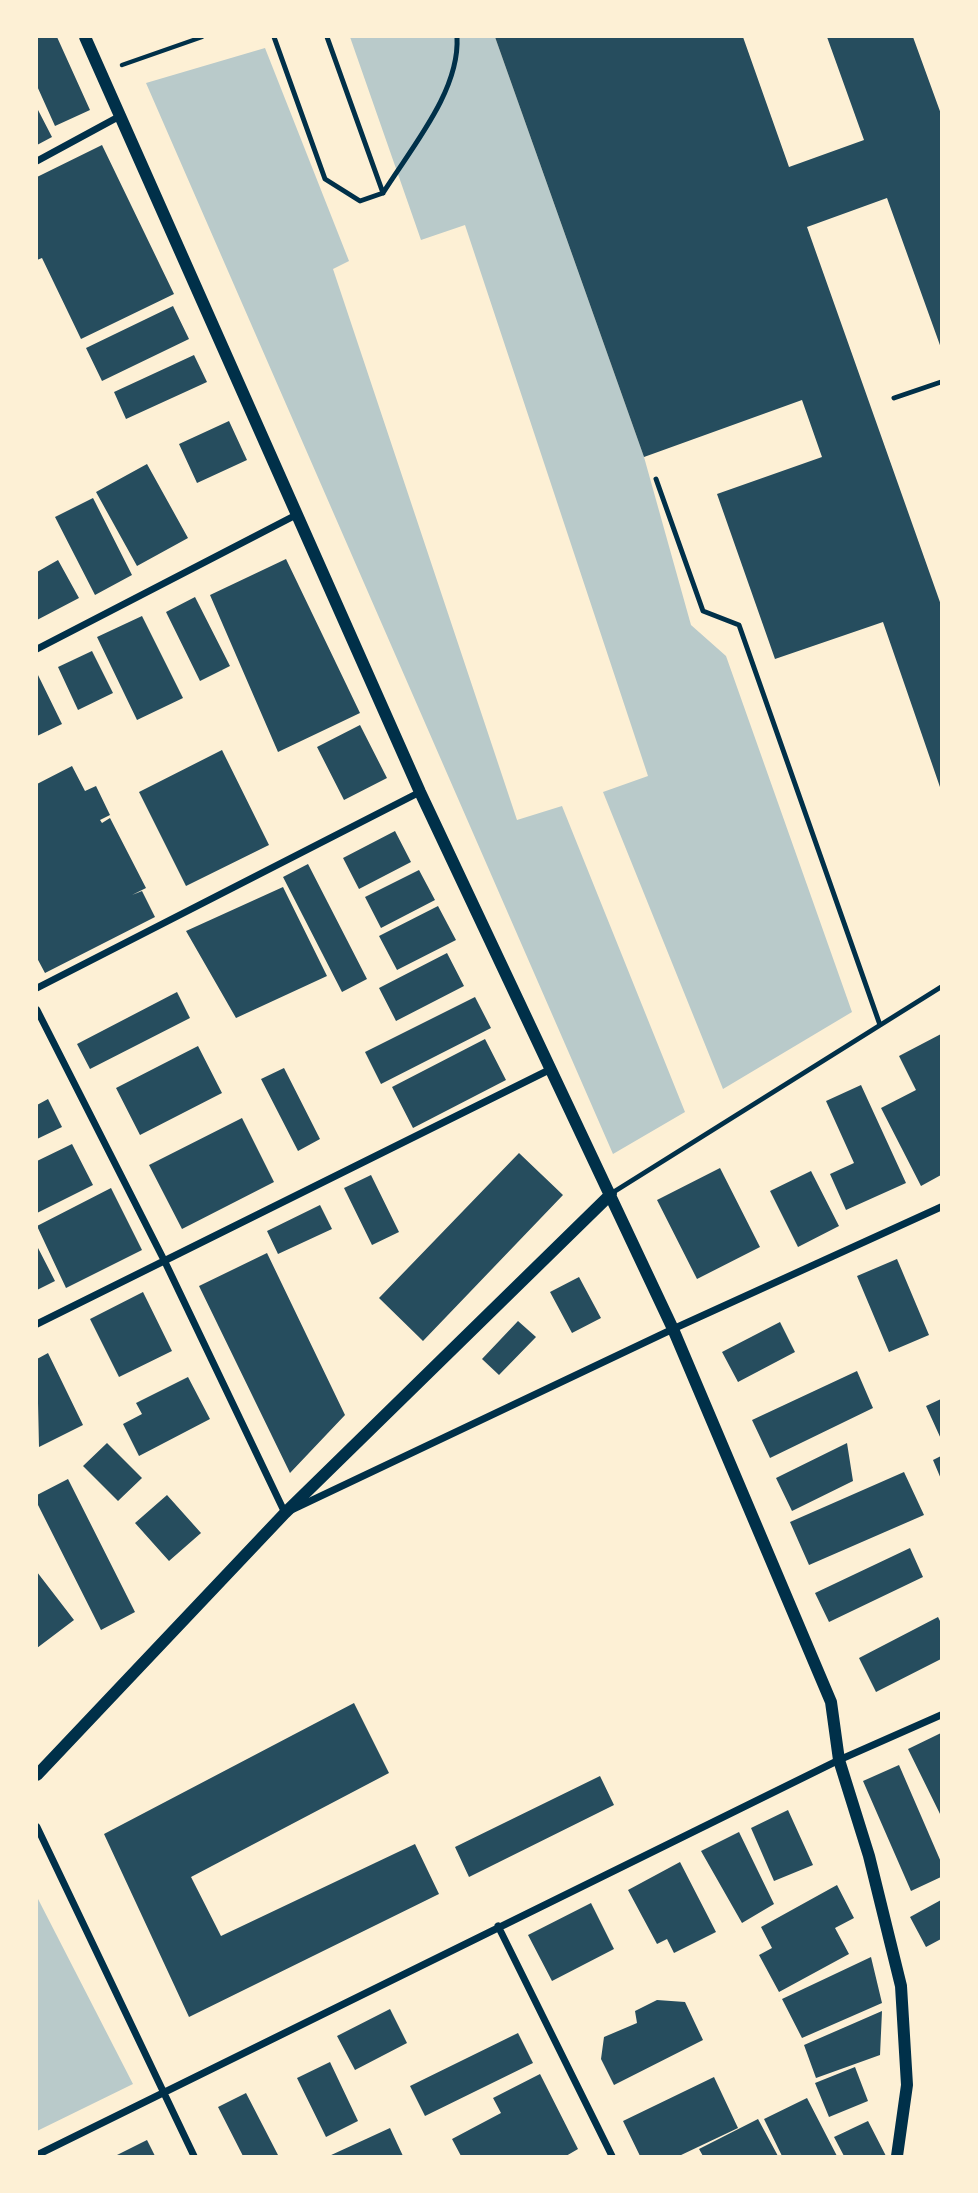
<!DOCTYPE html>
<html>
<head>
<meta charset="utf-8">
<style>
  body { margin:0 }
  #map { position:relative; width:978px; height:2193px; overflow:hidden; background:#fdf0d5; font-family:Rubik,sans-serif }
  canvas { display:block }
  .frame { position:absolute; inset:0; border:38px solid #fdf0d5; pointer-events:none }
</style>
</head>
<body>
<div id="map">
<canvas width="978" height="2193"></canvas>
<div class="frame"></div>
</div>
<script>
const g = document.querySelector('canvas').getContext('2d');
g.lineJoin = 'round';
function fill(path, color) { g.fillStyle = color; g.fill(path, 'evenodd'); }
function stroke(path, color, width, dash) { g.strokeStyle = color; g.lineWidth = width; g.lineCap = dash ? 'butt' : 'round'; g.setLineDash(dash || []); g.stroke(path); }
const green = new Path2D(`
  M350,37H495L644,457L691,625L726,656L852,1012L723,1089L603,792L648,776L465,225L421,240Z
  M265,48L349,261L333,269L517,820L562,806L685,1112L613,1154L146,83Z
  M37,1897L133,2084L37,2131Z`);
const building = new Path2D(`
  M37,37H57L90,110L55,126L37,86Z
  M495,37H743L789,167L864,140L827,37H913L941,114V348L887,198L807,227L941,605V790L883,622L775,659L717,494L822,457L802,400L644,457Z
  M37,108L52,137L37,145Z
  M102,145L174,294L81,339L42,258L37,260V177Z
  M173,306L189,339L102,381L86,348Z
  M194,355L207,382L126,419L114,392Z
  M229,421L247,460L197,483L179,444Z
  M147,464L188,538L137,566L96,492Z
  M93,498L132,575L95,595L55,517Z
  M286,559L360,713L278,752L210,595Z
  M58,560L79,598L37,620V572Z
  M195,597L230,666L200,681L166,612Z
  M142,616L183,698L137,720L97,637Z
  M92,651L113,693L78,710L58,667Z
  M37,673L62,724L37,736Z
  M360,725L387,778L344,800L317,747Z
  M222,750L269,845L186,886L139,792Z
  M72,766L85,791L96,786L110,815L100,820L102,823L110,818L146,888L132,895L142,891L155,917L45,973L37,958V784Z
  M395,831L411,862L359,889L343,858Z
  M308,864L367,979L342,992L283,877Z
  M419,870L435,900L381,928L365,897Z
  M283,887L327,976L236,1018L186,931Z
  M438,906L456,940L397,970L379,936Z
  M447,953L464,986L396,1021L379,988Z
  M177,992L190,1018L90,1069L77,1044Z
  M475,997L491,1028L381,1084L365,1052Z
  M941,1034V1175L921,1186L881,1108L916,1090L899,1056Z
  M485,1039L506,1080L413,1128L392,1087Z
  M198,1046L222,1093L140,1135L116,1088Z
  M284,1068L320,1139L298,1151L261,1079Z
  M861,1085L906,1183L846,1210L830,1174L854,1163L826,1101Z
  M48,1099L62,1127L37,1139V1105Z
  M242,1118L274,1182L182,1229L149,1165Z
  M72,1144L93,1185L37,1213V1161Z
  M519,1153L563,1195L423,1341L379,1298Z
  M720,1168L760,1247L697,1279L657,1200Z
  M811,1171L839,1226L798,1247L770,1191Z
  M371,1175L399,1232L372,1245L344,1188Z
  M111,1188L142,1250L66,1288L37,1226Z
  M320,1205L332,1229L278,1254L267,1231Z
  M37,1246L55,1281L37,1290Z
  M267,1253L345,1415L290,1473L199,1286Z
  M897,1259L929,1335L889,1352L857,1276Z
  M579,1277L601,1318L572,1333L550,1292Z
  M143,1292L172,1351L119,1377L90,1319Z
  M518,1321L536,1337L499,1375L482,1359Z
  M780,1322L795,1352L738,1382L722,1352Z
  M48,1353L83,1425L39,1447L37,1359Z
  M857,1371L873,1408L770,1458L752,1420Z
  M188,1377L210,1419L139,1456L123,1424L142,1414L136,1403Z
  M941,1399V1439L926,1406Z
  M107,1443L142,1478L118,1501L83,1466Z
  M847,1443L853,1481L792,1511L776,1478Z
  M941,1456V1479L933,1460Z
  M904,1472L924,1515L809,1565L790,1522Z
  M68,1479L135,1612L101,1630L37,1503V1495Z
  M167,1495L201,1533L169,1561L135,1523Z
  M910,1548L923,1577L829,1622L815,1593Z
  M37,1572L74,1620L37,1648Z
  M938,1617L941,1623V1659L876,1692L859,1658Z
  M354,1703L389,1773L191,1877L221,1936L415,1844L439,1894L189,2017L104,1834Z
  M941,1733V1816L908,1749Z
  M899,1765L941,1862V1877L911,1891L863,1781Z
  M600,1776L614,1805L469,1877L455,1847Z
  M788,1810L813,1865L774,1881L751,1828Z
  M739,1832L774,1904L742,1923L701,1851Z
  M680,1862L716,1932L674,1953L667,1939L657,1944L628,1890Z
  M837,1885L854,1918L835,1928L849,1954L779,1992L759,1955L772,1948L761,1927Z
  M941,1900V1939L926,1947L910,1917Z
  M591,1903L614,1949L552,1981L528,1935Z
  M871,1957L882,2003L802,2038L782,1999Z
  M657,2000L685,2002L703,2040L614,2085L601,2059L604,2037L637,2023L635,2011Z
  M390,2009L407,2043L355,2070L337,2036Z
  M882,2011L880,2055L816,2078L804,2045Z
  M518,2033L533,2063L425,2116L410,2086Z
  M330,2062L358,2121L326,2137L297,2078Z
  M855,2067L868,2101L829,2117L815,2083Z
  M540,2074L578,2149L566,2156H461L452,2139L501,2113L493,2098Z
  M714,2077L738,2128L679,2156H640L623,2121Z
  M246,2093L278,2155L276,2156H243L218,2107Z
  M807,2098L837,2156H782L764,2119Z
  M758,2119L778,2156H703L699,2149Z
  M868,2121L886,2156H844L834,2137Z
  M390,2128L403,2156H329Z
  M147,2140L155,2156H115Z`);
const path = new Path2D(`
  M122,65L202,37`);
const service = new Path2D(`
  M274,37L325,179L360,201L383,193L327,37
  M383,193C411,148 460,91 457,37
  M894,398L941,382
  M656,479L703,611L739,625L880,1025
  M612,1193L941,987`);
const minor = new Path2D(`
  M37,161L120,116
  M37,649L296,515
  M37,988L420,792
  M37,1010L165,1262L285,1513L673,1329L941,1207
  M37,1324L549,1070
  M37,1827L194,2156
  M498,1926L612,2156
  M37,2155L839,1760L941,1715`);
const tertiary = new Path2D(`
  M85,37L420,792L673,1329L831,1702L839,1760L869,1856L901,1986L907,2085L897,2156
  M37,1775L285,1513L611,1194`);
fill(green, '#b9caca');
fill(building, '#264d5e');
stroke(path, '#003049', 4.5);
stroke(service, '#003049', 5);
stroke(minor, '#003049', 7);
stroke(tertiary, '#003049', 12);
</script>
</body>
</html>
